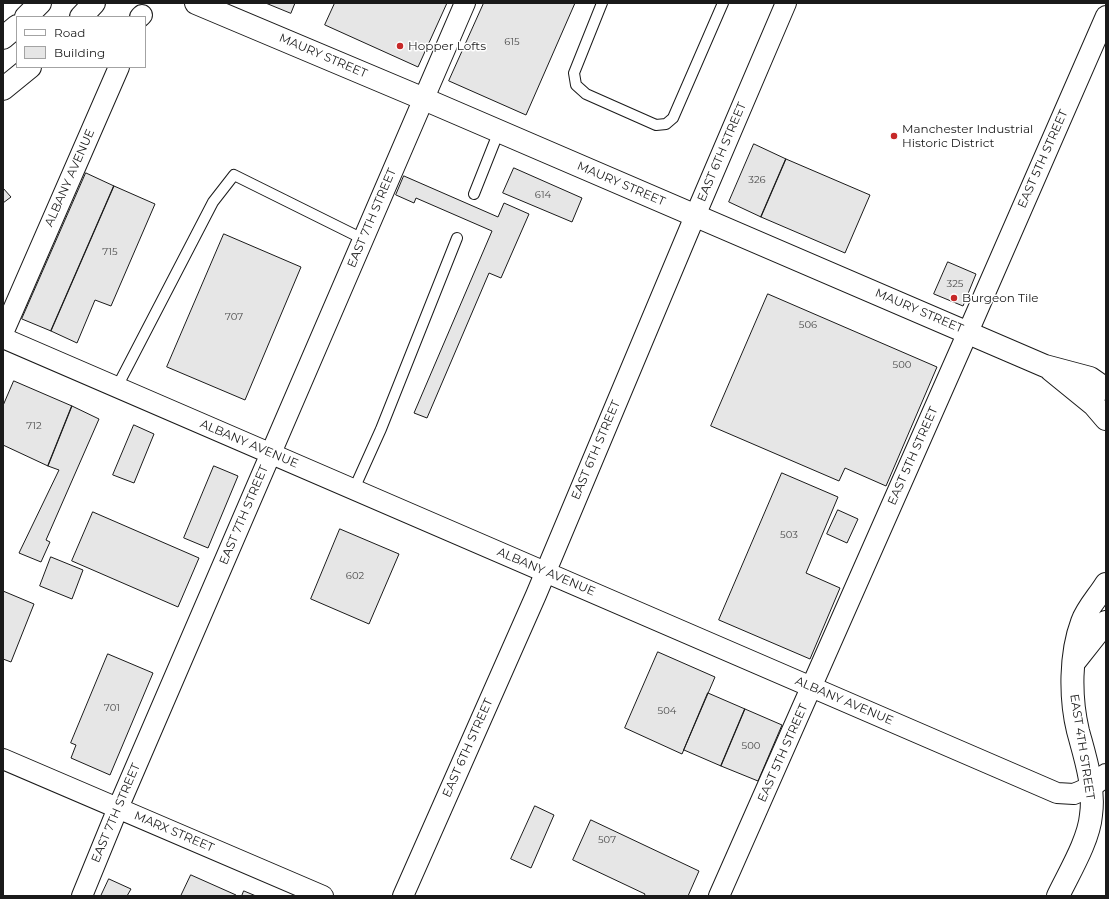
<!DOCTYPE html>
<html>
<head>
<meta charset="utf-8">
<style>
  body { margin:0 }
  #map { position:relative; width:1109px; height:899px; overflow:hidden; background:#fff; font-family:Montserrat,sans-serif }
  canvas { display:block }
  .frame { position:absolute; inset:0; border:4px solid #1a1a1a; pointer-events:none }
  .legend { position:absolute; left:16px; top:16px; width:130px; height:52px; box-sizing:border-box; background:#fff; border:1px solid #a3a3a3; margin:0; padding:5px 7px; list-style:none; font-size:12px; color:#1a1a1a }
  .legend li { display:flex; align-items:center; gap:8px; height:20px }
  .legend b { width:20px; border:1px solid #a3a3a3 }
</style>
</head>
<body>
<div id="map">
<canvas width="1109" height="899"></canvas>
<div class="frame"></div>
<ul class="legend">
<li><b style="height:5px;background:#fff"></b>Road</li>
<li><b style="height:11px;background:#e6e6e6"></b>Building</li>
</ul>
</div>
<script>
const g = document.querySelector('canvas').getContext('2d');
g.lineJoin = 'round';
function fill(path, color) { g.fillStyle = color; g.fill(path, 'evenodd'); }
function stroke(path, color, width, dash) { g.strokeStyle = color; g.lineWidth = width; g.lineCap = dash ? 'butt' : 'round'; g.setLineDash(dash || []); g.stroke(path); }
function label(font, color, halo, rows, align = 'center') {
  g.font = font + ' Montserrat,sans-serif'; g.lineWidth = 3; g.setLineDash([]); g.textBaseline = 'middle'; g.strokeStyle = halo; g.fillStyle = color; for (const [text, x, y, turn = 0] of rows) {
    g.save(); g.translate(x, y); g.rotate((+turn || 0) * Math.PI / 180); g.textAlign = isNaN(turn) ? turn : align; if (halo) g.strokeText(text, 0, 0); g.fillText(text, 0, 0); g.restore();
  }
}
const building = new Path2D(`
  M266,3H295L291,13Z
  M335,3H447L418,67L325,25Z
  M484,3H575L526,115L449,81Z
  M754,144L786,159L761,217L729,202Z
  M786,159L870,195L845,253L761,217Z
  M514,168L582,198L572,222L503,193Z
  M86,173L114,186L51,331L22,319Z
  M404,176L498,217L504,203L529,214L501,278L489,273L427,418L414,413L492,231L416,198L414,203L396,195Z
  M114,186L155,204L111,306L95,300L77,343L51,331Z
  M3,188L11,197L3,203Z
  M224,234L301,267L245,400L167,367Z
  M948,262L976,274L963,306L934,294Z
  M768,294L937,367L886,486L845,468L839,481L711,426Z
  M14,381L72,406L48,466L3,445V406Z
  M72,406L99,419L46,540L50,542L41,562L19,553L59,470L48,466Z
  M134,425L154,434L134,483L113,475Z
  M214,466L238,476L208,548L184,538Z
  M782,473L838,497L806,573L840,588L810,659L719,620Z
  M838,510L858,519L847,543L827,534Z
  M93,512L199,558L178,607L72,561Z
  M340,529L399,554L369,624L311,599Z
  M51,557L83,570L72,599L40,586Z
  M3,591L34,604L11,662L3,659Z
  M658,652L715,677L682,754L625,728Z
  M108,654L153,673L110,775L71,758L76,745L71,743Z
  M708,693L745,709L721,766L684,750Z
  M745,709L782,725L758,781L721,766Z
  M535,806L554,815L531,868L511,859Z
  M591,820L699,871L688,896H644L645,894L573,860Z
  M191,875L236,895V896H181Z
  M109,879L131,889L127,896H101Z
  M244,891L256,896H242Z`);
const service = new Path2D(`
  M602,3L574,73L576,85L586,94L656,125L666,124L673,118L723,3
  M474,194L499,131
  M117,387L213,202L234,175L363,239
  M354,489L381,429L457,238`);
const minor = new Path2D(`
  M140,17L142,15
  M3,333L119,67
  M3,338L1057,793L1074,794L1090,787
  M3,759L323,896
  M82,896L118,808L465,3
  M403,896L536,595L695,216L786,3
  M719,896L968,332L1106,16`);
const tertiary = new Path2D(`
  M1076,660L1106,622
  M1058,896C1069,873 1089,840 1091,815C1095,787 1085,757 1078,731C1070,698 1070,654 1082,622C1087,608 1098,597 1106,584`);
const secondary = new Path2D(`
  M26,17L40,3
  M81,17L94,3
  M3,38L17,26
  M3,89L30,67`);
const primary = new Path2D(`
  M196,3L424,99L1045,366L1090,378L1106,389
  M1051,370L1094,405L1106,419`);
const motorway = new Path2D(`
  M1090,787L1106,775`);
const markers = [
  [400,46,4,"#c62828"],
  [894,136,4,"#c62828"],
  [954,298,4,"#c62828"]
];
const numberNames = [
  ["615",512,42],
  ["326",757,180],
  ["614",543,195],
  ["715",110,252],
  ["325",955,284],
  ["707",234,317],
  ["506",808,325],
  ["500",902,365],
  ["712",34,426],
  ["503",789,535],
  ["602",355,576],
  ["701",112,708],
  ["504",667,711],
  ["500",751,746],
  ["507",607,840]
];
const poiNames = [
  ["Hopper Lofts",408,46],
  ["Manchester Industrial",902,129],
  ["Historic District",902,143],
  ["Burgeon Tile",962,298]
];
const streetNames = [
  ["MAURY STREET",323,56,23],
  ["EAST 6TH STREET",722,152,-67],
  ["EAST 5TH STREET",1043,159,-66],
  ["ALBANY AVENUE",70,178,-66],
  ["MAURY STREET",621,184,23],
  ["EAST 7TH STREET",372,218,-67],
  ["MAURY STREET",919,311,23],
  ["ALBANY AVENUE",249,444,23],
  ["EAST 6TH STREET",596,450,-67],
  ["EAST 5TH STREET",913,456,-66],
  ["EAST 7TH STREET",244,515,-67],
  ["ALBANY AVENUE",546,572,23],
  ["ALBANY AVENUE",844,701,23],
  ["EAST 4TH STREET",1082,747,81],
  ["EAST 6TH STREET",468,748,-66],
  ["EAST 5TH STREET",783,753,-66],
  ["EAST 7TH STREET",116,813,-67],
  ["MARX STREET",174,832,23]
];
fill(building, '#e6e6e6');
stroke(building, '#1a1a1a', 1);
stroke(service, '#1a1a1a', 12);
stroke(minor, '#1a1a1a', 22);
stroke(tertiary, '#1a1a1a', 24);
stroke(secondary, '#1a1a1a', 24);
stroke(primary, '#1a1a1a', 24);
stroke(motorway, '#1a1a1a', 24);
stroke(service, '#fff', 10);
stroke(minor, '#fff', 20);
stroke(tertiary, '#fff', 22);
stroke(secondary, '#fff', 22);
stroke(primary, '#fff', 22);
stroke(motorway, '#fff', 22);
for (const [x, y, r, color] of markers) { const dot = new Path2D(); dot.arc(x, y, r, 0, 2 * Math.PI); g.fillStyle = color; g.fill(dot); stroke(dot, '#fff', 1.5); }
label('10px', '#4d4d4d', null, numberNames);
label('12px', '#1a1a1a', '#fff', poiNames, 'left');
label('12px', '#1a1a1a', '#fff', streetNames);
</script>
</body>
</html>
